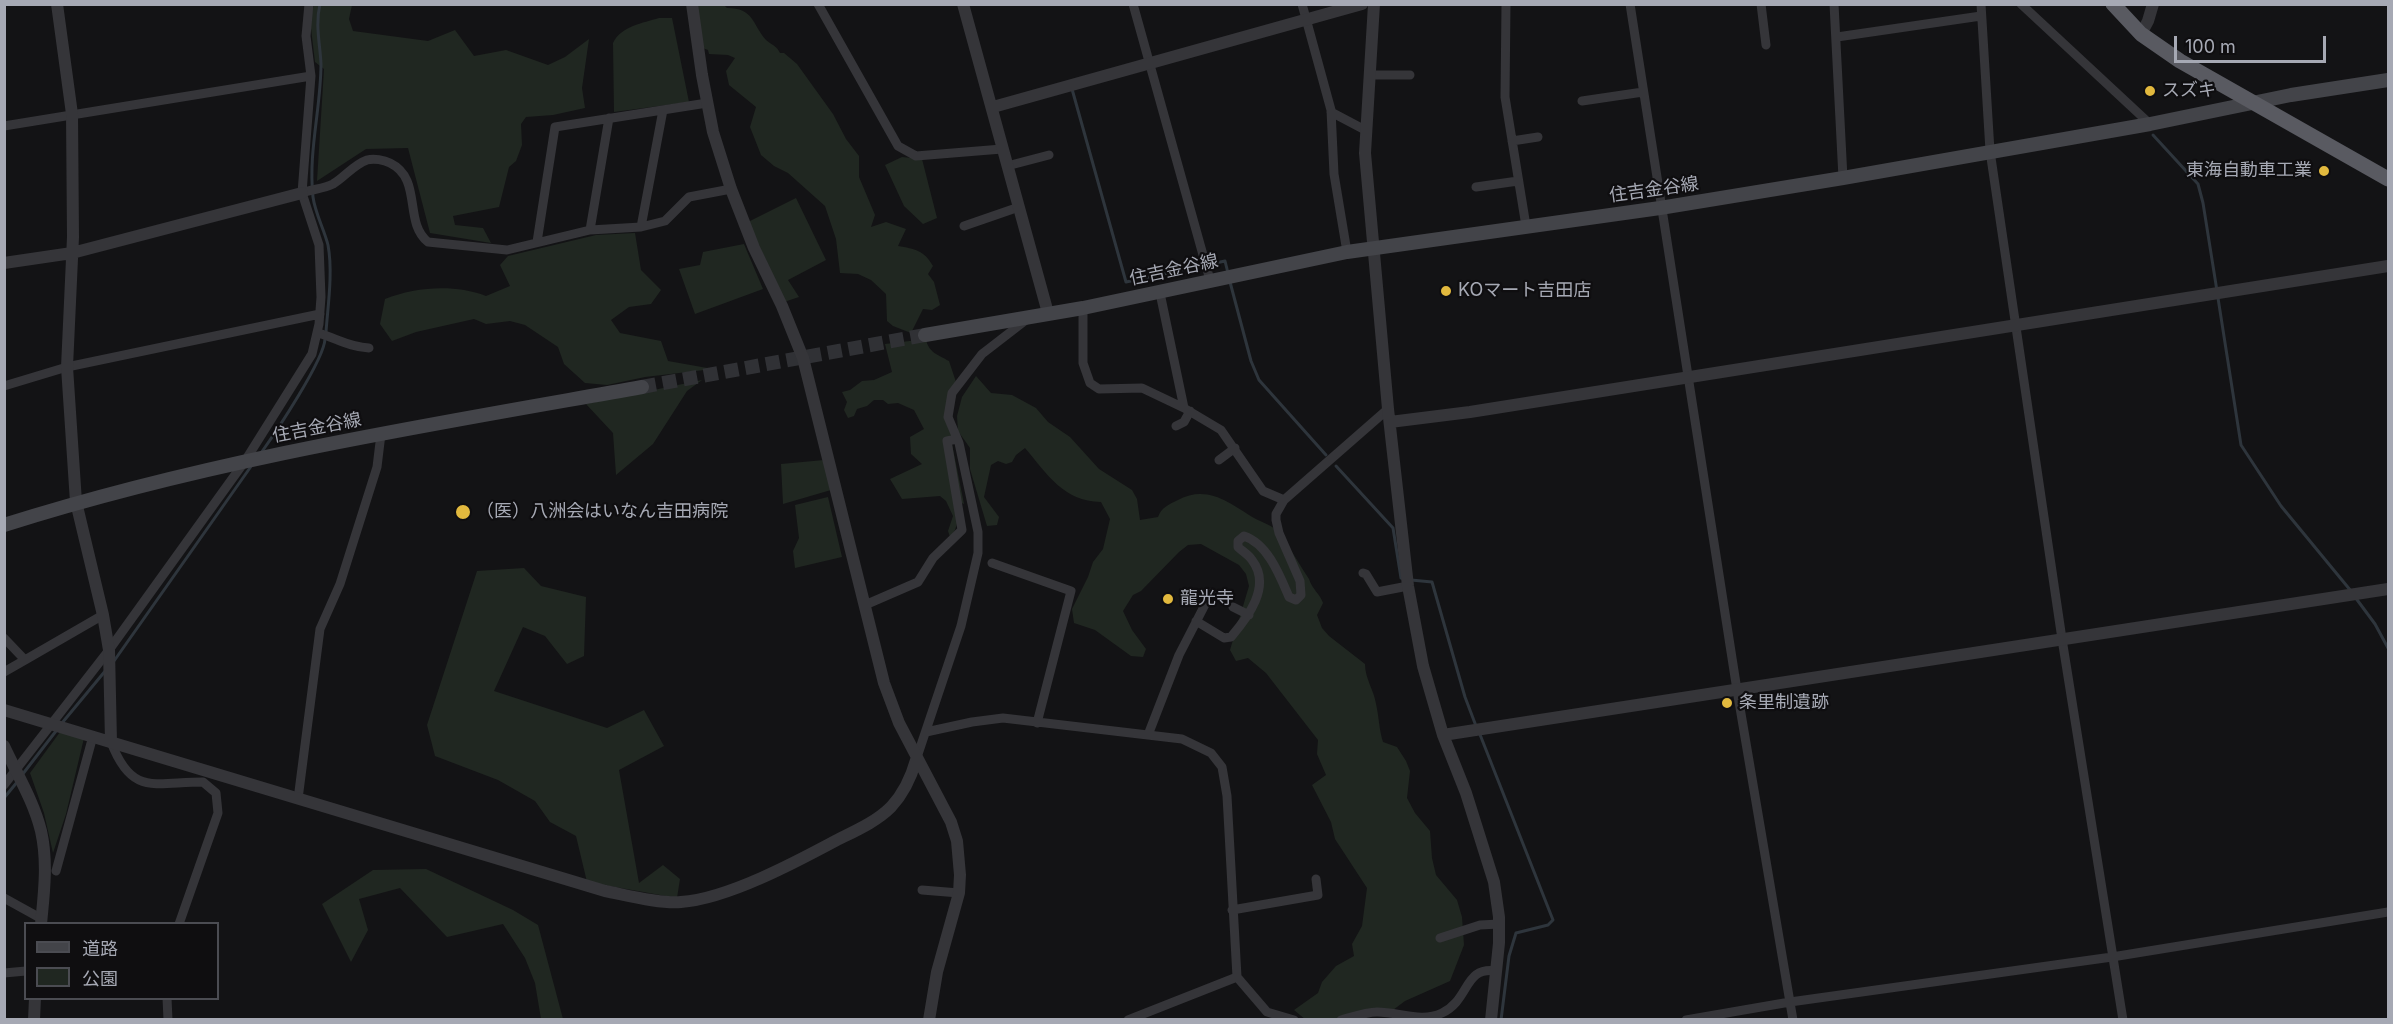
<!DOCTYPE html>
<html>
<head>
<meta charset="utf-8">
<style>
  body { margin:0 }
  #map { position:relative; width:2393px; height:1024px; overflow:hidden; background:#131315; font-family:Inter,"Noto Sans JP",sans-serif }
  canvas { display:block }
  .frame { position:absolute; inset:0; border:6px solid #a6a9b4; pointer-events:none }
  .legend { position:absolute; left:24px; top:922px; width:195px; height:78px; box-sizing:border-box; background:#0f0e10; border:2px solid #4b4c52; margin:0; padding:8px 10px; list-style:none; font-size:18px; color:#a6a9b4 }
  .legend li { display:flex; align-items:center; gap:12px; height:30px }
  .legend b { width:30px; border:2px solid #4b4c52 }
  .scale { position:absolute; left:2174px; top:36px; width:152px; height:27px; box-sizing:border-box; border:3px solid #a6a9b4; border-top:0; padding-left:8px; font-size:18px; line-height:21px; white-space:nowrap; color:#a6a9b4; -webkit-text-stroke:4px #0f0e10; paint-order:stroke }
</style>
</head>
<body>
<div id="map">
<canvas width="2393" height="1024"></canvas>
<div class="frame"></div>
<ul class="legend">
<li><b style="height:8px;background:#434449"></b>道路</li>
<li><b style="height:16px;background:#202721"></b>公園</li>
</ul>
<div class="scale">100 m</div>
</div>
<script>
const g = document.querySelector('canvas').getContext('2d');
g.lineJoin = 'round';
function fill(path, color) { g.fillStyle = color; g.fill(path, 'evenodd'); }
function stroke(path, color, width, dash) { g.strokeStyle = color; g.lineWidth = width; g.lineCap = dash ? 'butt' : 'round'; g.setLineDash(dash || []); g.stroke(path); }
function label(font, color, halo, rows, align = 'center') {
  g.font = font + ' Inter,"Noto Sans JP",sans-serif'; g.lineWidth = 4.5; g.setLineDash([]); g.textBaseline = 'middle'; g.strokeStyle = halo; g.fillStyle = color; for (const [text, x, y, turn = 0] of rows) {
    g.save(); g.translate(x, y); g.rotate((+turn || 0) * Math.PI / 180); g.textAlign = isNaN(turn) ? turn : align; if (halo) g.strokeText(text, 0, 0); g.fillText(text, 0, 0); g.restore();
  }
}
const green = new Path2D(`
  M314,5H352L349,19L353,31L428,41L455,30L474,56L506,50L548,65L565,57L589,39L582,88L585,108L553,115L526,117L521,124L522,145L516,161L509,167L499,207L453,216L455,225L483,228L491,243L430,233L408,148L366,149L317,181L324,69L315,62L310,20Z
  M693,5H724L727,8C754,8 752,24 766,40C772,45 777,46 780,53H784L797,64L833,114L846,139L859,156V177L875,215L871,227L886,222L906,229L898,246C915,249 924,250 933,266L928,274L934,282L940,305L932,310L923,309L911,333L893,326L887,321L886,294L871,280L858,274L840,273L836,239L825,206L788,173L774,166L761,155L750,127L756,107L729,85L726,71L735,58L728,55L709,54L708,50L700,47Z
  M659,18H672L689,102L614,112L613,43C621,26 643,23 659,18Z
  M902,157L922,159L937,218L923,224L904,206L885,165Z
  M796,198L826,260L788,280L799,297L784,302L744,224Z
  M635,233L641,270L661,290L651,304L629,307L611,320L620,333L661,341L668,361L713,369L645,377L607,385L585,383L564,364L558,347L525,325L510,321L486,324L474,319L416,332L392,341L380,324L385,299C416,287 454,284 486,296L510,286L500,265L508,256L596,235Z
  M744,244L763,289L695,314L679,269L700,265L703,252Z
  M926,339C928,352 938,355 949,361L958,388L953,406L952,444L964,504L959,502C958,514 959,529 950,537L948,531L953,516L946,501L940,496L902,499L890,479L922,464L911,454L910,437L924,429L914,410L898,403L888,404L883,400H874L867,406L857,409L854,416L848,418L844,410L847,402L842,392L850,390L862,381L874,380L892,372L885,344Z
  M976,376L991,393L1012,395L1036,408L1048,422L1070,437L1099,469L1132,490L1137,499L1140,520L1158,517C1162,507 1168,505 1178,500C1207,484 1230,503 1254,518C1263,523 1272,525 1278,532C1290,547 1299,564 1309,579C1312,589 1320,594 1323,603L1317,615L1322,628L1329,636L1365,664C1365,679 1374,690 1376,704C1379,717 1379,729 1383,742L1397,747L1406,761L1410,771L1407,798L1415,813L1430,831L1432,858L1436,875L1457,900L1462,917L1464,945L1450,981L1405,1001L1393,1010L1330,1019L1306,1020L1294,1010L1318,993L1322,982L1336,966L1354,956L1352,944L1362,926L1367,888L1335,839L1331,822L1312,785L1326,775L1317,754L1318,740L1266,673L1248,658L1236,661L1230,650L1249,586L1246,574L1239,565L1201,544L1188,545L1179,552L1141,591L1133,595L1123,611L1132,630L1146,649L1143,657L1131,656L1095,630L1074,623L1072,609L1088,577L1093,562L1103,549L1110,519L1101,502C1063,501 1048,475 1025,448L1016,455L1012,462L1006,464L998,461L991,465L984,497L999,517L997,525L987,526L970,469V448L958,431L957,416L962,397Z
  M702,380L687,391L653,444L616,475L613,433L586,404Z
  M824,460L831,490L783,504L781,464Z
  M828,497L842,557L795,568L793,551L799,538L795,505Z
  M524,568L541,586L586,597L584,656L567,664L545,636L523,627L494,691L607,728L644,710L664,746L619,770L639,883L663,865L680,879L677,898L587,882L576,836L550,822L535,801L498,780L435,756L427,725L477,571Z
  M60,732L84,738L66,814L53,853L44,813L30,773Z
  M426,869L513,910L538,925L563,1019H541L535,983L525,958L503,924L447,937L400,888L359,899L368,930L351,962L322,904L373,870Z`);
const stream = new Path2D(`
  M320,4C315,25 320,43 321,64C321,108 308,152 313,197C315,213 324,229 328,245C333,272 328,305 326,332
  M1072,89L1126,282L1225,261L1228,273
  M2153,135L2198,184L2203,203L2217,291
  M1230,282L1251,361L1259,380L1326,455
  M2218,298L2241,445L2281,506L2351,591
  M261,453C276,432 324,360 325,339
  M1336,466L1393,528L1401,578L1405,579
  M1411,580L1432,582L1465,697L1476,726
  M2355,597L2375,624L2388,648
  M114,661L252,465
  M62,723L106,670
  M1479,732L1553,920L1548,925L1516,933L1509,956L1501,1020
  M22,775L56,731
  M4,798L18,781`);
const secondaryTunnel = new Path2D(`
  M642,387L925,335`);
const minor = new Path2D(`
  M818,4L898,146L916,156L1002,149
  M1133,4L1210,280
  M1302,4L1331,110L1334,174L1347,252
  M1506,4L1505,97L1526,226
  M1630,4L1737,690L1793,1020
  M1761,4L1766,45
  M1834,4L1843,178
  M1981,4L1990,151L2062,639L2123,1020
  M2021,4L2150,124
  M1837,37L1981,16
  M1370,75H1410
  M1582,101L1643,92
  M1331,112L1367,131
  M4,126L311,76
  M1512,141L1538,137
  M1007,166L1049,155
  M1476,187L1518,181
  M302,193C312,189 323,189 333,184C345,177 353,165 367,160C374,158 384,160 390,163C423,179 403,222 428,242L507,250L590,230L641,227L665,221L689,197L731,189
  M964,226L1019,207
  M641,227L663,110
  M590,230L609,118
  M537,242L555,127L707,103
  M1160,293L1184,408
  M1083,308V363L1090,383L1099,389L1142,388L1184,408L1221,430L1263,491L1284,500L1388,409
  M318,333C336,338 349,347 369,348
  M4,386L67,367L320,314
  M1176,426L1184,422L1190,411
  M1219,460L1235,448
  M992,563L1071,591L1037,723
  M1363,573L1366,574L1377,592L1408,586
  M865,605L918,582L933,558L962,530L947,441L957,439
  M1233,607L1249,615
  M1196,621L1224,638L1231,637C1248,617 1272,586 1252,560C1249,555 1242,551 1238,547V541L1244,536C1268,544 1280,576 1289,597L1296,600L1301,595L1300,581L1279,533L1276,520V514L1284,500
  M4,638L25,660L103,615
  M4,672L25,660
  M926,732L972,722L1003,718L1182,739L1211,753L1222,767L1227,796L1237,977L1267,1012L1294,1020
  M1148,735L1179,655L1211,593
  M111,742C132,797 155,782 203,782L216,793L218,813L179,924
  M916,760L961,626L978,553V532L959,443L948,417L952,393L982,354L1026,320
  M4,785L109,650L245,461L312,354L319,324L321,297L319,245L302,193L311,76L306,36L309,4
  M298,799L320,629L340,584L377,467L381,434
  M56,871L93,736
  M922,890L959,893
  M4,898L42,919
  M1232,910L1318,895L1316,879
  M1440,938L1480,925L1499,924
  M4,973L26,971
  M167,998L168,1020
  M1128,1020L1237,977
  M1341,1020C1352,1017 1366,1012 1377,1012C1400,1012 1421,1023 1442,1013C1471,999 1463,966 1497,971
  M1686,1020L1790,1002L2112,957L2388,912`);
const tertiary = new Path2D(`
  M57,4L72,114L73,237L67,367L76,502L103,615L109,650L111,742
  M692,4L702,75L713,132L731,189L754,248L782,306L803,358L884,683L899,723L951,822L957,841L960,875L959,893L937,972L929,1020
  M963,4L1048,313
  M1374,4L1365,153L1388,409L1408,586L1423,666L1443,735L1466,793L1494,882L1499,917V943L1491,1020
  M2141,34L2148,21L2153,4
  M993,107L1362,4
  M4,263L72,253L302,193
  M1390,422L1470,412L2388,266
  M4,710L605,891C626,895 660,904 681,902C727,899 796,862 837,840C855,831 876,822 891,807C904,793 911,778 916,760
  M1443,735L2388,589
  M4,746C17,774 34,802 41,831C48,862 44,893 41,924
  M34,1020L35,998`);
const secondary = new Path2D(`
  M925,335L1083,308L1347,252L1660,208L1843,178L2150,124L2291,95L2388,80
  M4,525C212,459 428,425 642,387`);
const trunk = new Path2D(`
  M2113,4L2141,34L2180,61L2388,179`);
const markers = [
  [2150,91,6,"#e2b93e"],
  [2324,171,6,"#e2b93e"],
  [1446,291,6,"#e2b93e"],
  [463,512,8,"#e2b93e"],
  [1168,599,6,"#e2b93e"],
  [1727,703,6,"#e2b93e"]
];
const poiNames = [
  ["スズキ",2162,91],
  ["東海自動車工業",2312,171,"right"],
  ["KOマート吉田店",1458,291],
  ["（医）八洲会はいなん吉田病院",476,512],
  ["龍光寺",1180,599],
  ["条里制遺跡",1739,703]
];
const streetNames = [
  ["住吉金谷線",1654,190,-8],
  ["住吉金谷線",1174,270,-12],
  ["住吉金谷線",317,428,-11]
];
fill(green, '#202721');
stroke(stream, '#2e353c', 3);
stroke(secondaryTunnel, '#303135', 14, [14, 7]);
stroke(minor, '#353539', 9);
stroke(tertiary, '#353539', 12);
stroke(secondary, '#434449', 14);
stroke(trunk, '#595a61', 15);
for (const [x, y, r, color] of markers) { const dot = new Path2D(); dot.arc(x, y, r, 0, 2 * Math.PI); g.fillStyle = color; g.fill(dot); stroke(dot, '#0f0e10', 2); }
label('18px', '#a6a9b4', '#0f0e10', poiNames, 'left');
label('18px', '#a6a9b4', '#0f0e10', streetNames);
</script>
</body>
</html>
